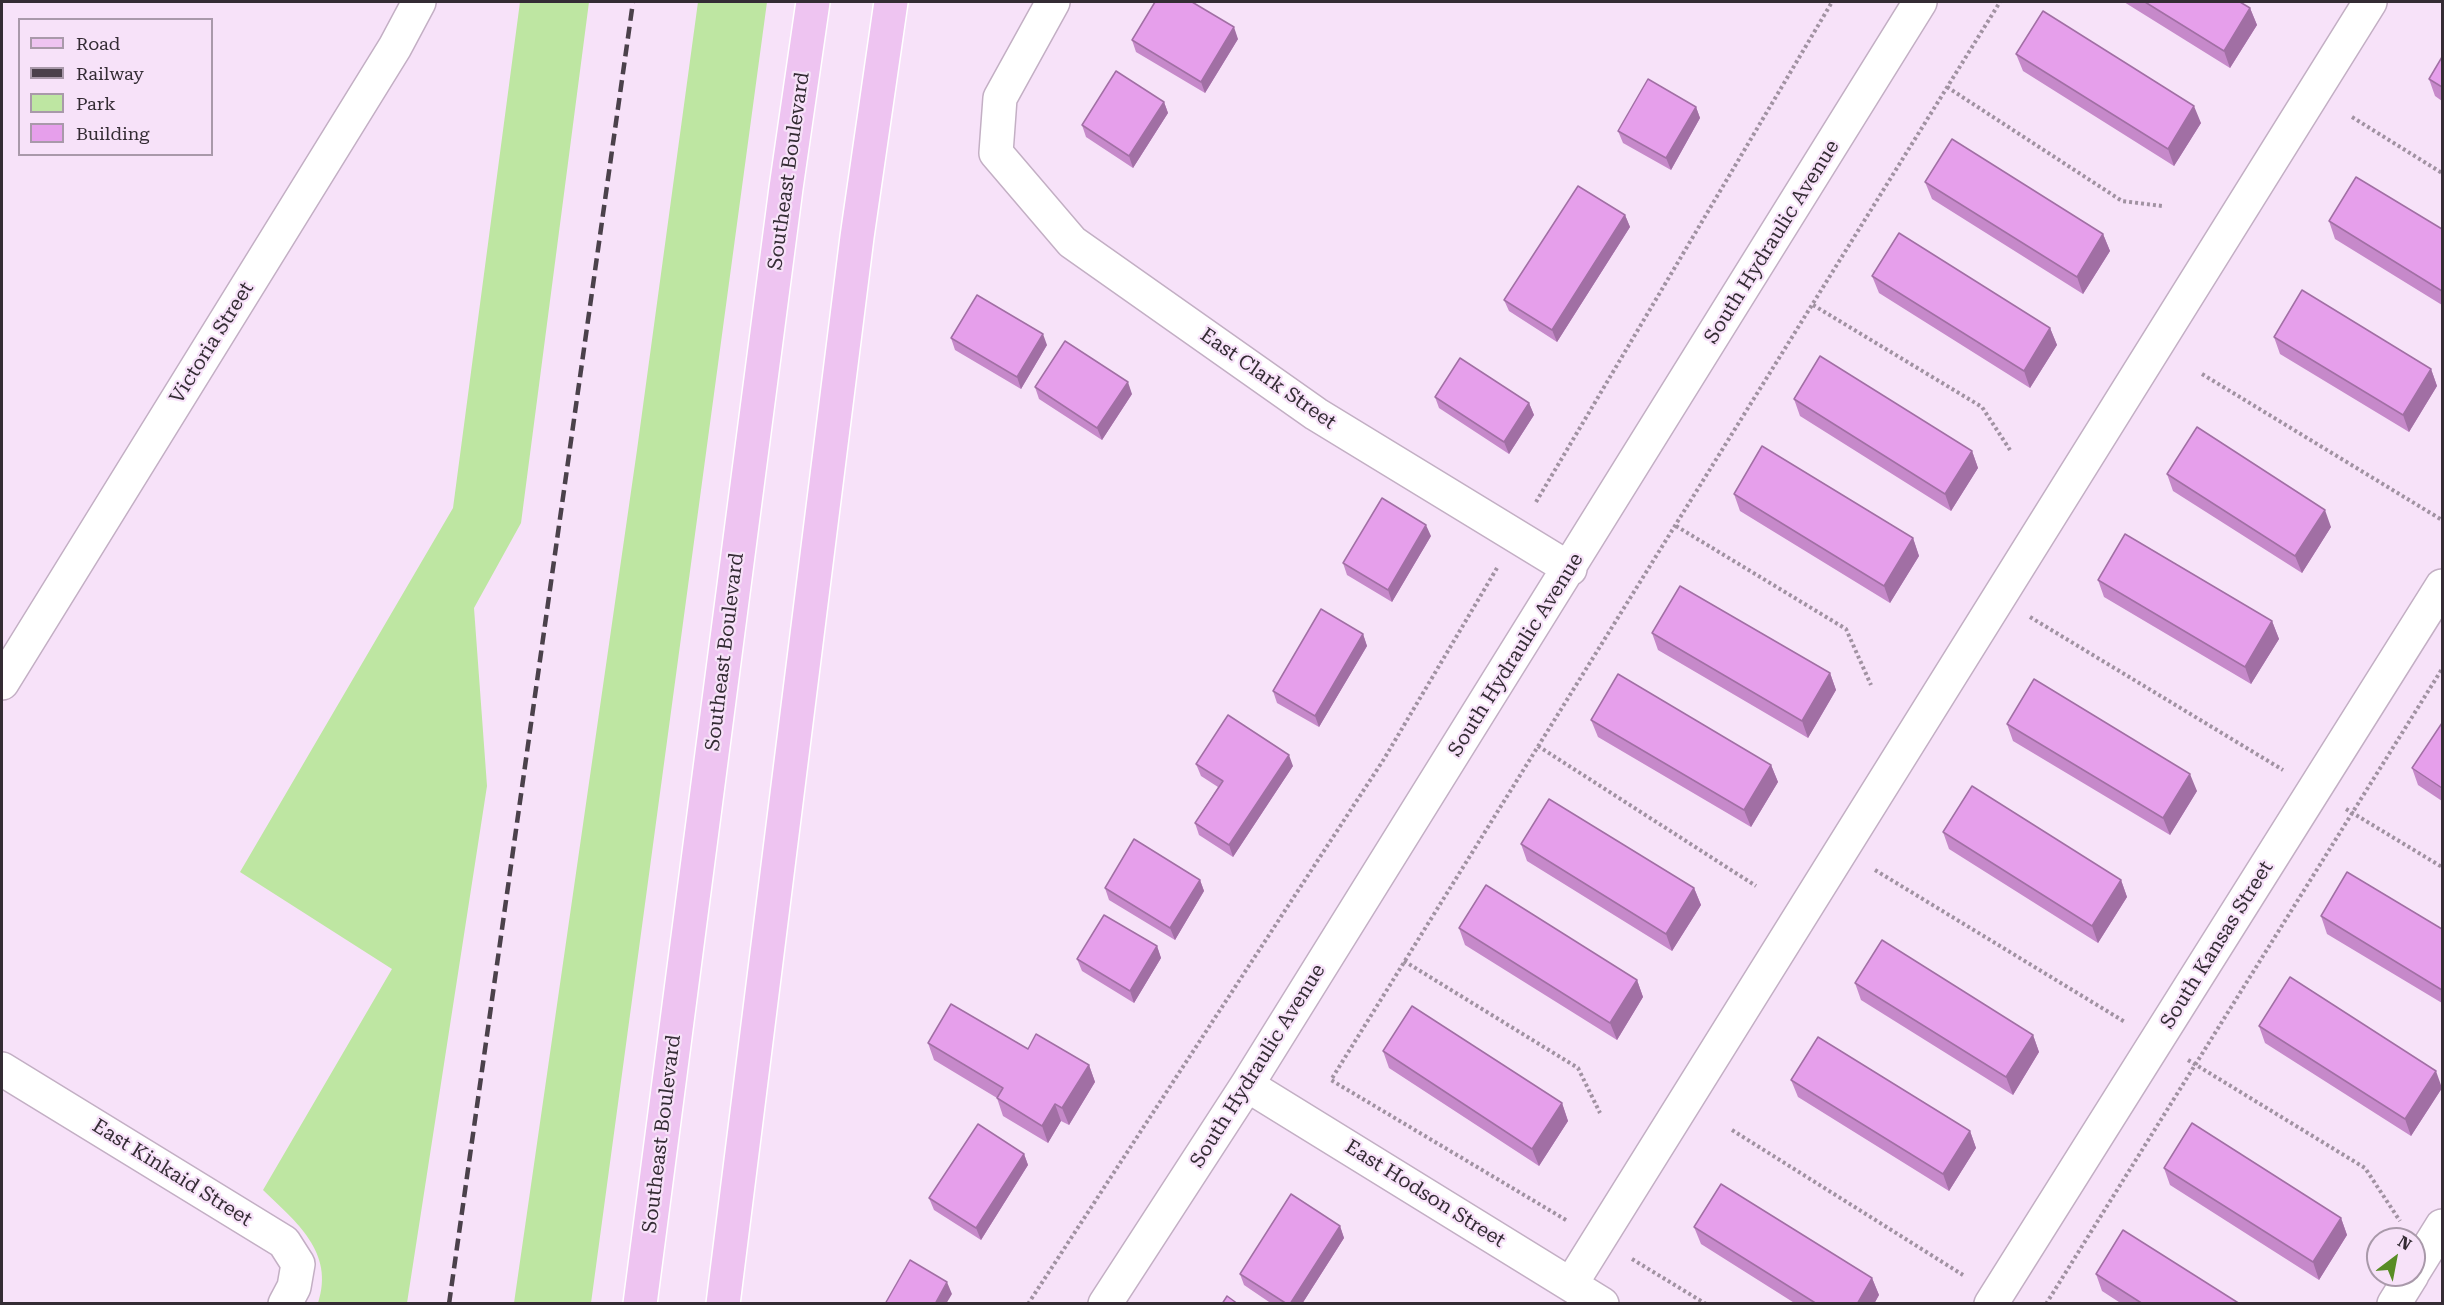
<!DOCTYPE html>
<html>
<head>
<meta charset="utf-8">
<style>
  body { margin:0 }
  #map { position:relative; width:2444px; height:1305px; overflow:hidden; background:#f7e2f9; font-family:"Roboto Serif",serif }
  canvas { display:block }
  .frame { position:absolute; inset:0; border:3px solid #342c34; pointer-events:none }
  .legend { position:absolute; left:18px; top:18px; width:195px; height:138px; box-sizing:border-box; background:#f7e2f9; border:2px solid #a999aa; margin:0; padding:8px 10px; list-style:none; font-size:18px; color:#342c34 }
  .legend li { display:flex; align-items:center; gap:12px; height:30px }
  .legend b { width:30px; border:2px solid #a999aa }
  .north { position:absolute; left:2366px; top:1227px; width:60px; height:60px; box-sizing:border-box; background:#f7e2f9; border:2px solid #a999aa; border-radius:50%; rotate:32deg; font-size:16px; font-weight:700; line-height:24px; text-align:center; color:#342c34 }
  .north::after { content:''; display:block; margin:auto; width:21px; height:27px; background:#588c25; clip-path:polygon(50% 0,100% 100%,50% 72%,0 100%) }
</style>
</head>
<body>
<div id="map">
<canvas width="2444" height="1305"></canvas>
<div class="frame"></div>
<ul class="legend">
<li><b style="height:8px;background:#eec4f1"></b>Road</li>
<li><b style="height:8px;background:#4b414b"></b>Railway</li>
<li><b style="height:16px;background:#bee6a2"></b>Park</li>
<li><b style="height:16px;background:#e69feb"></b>Building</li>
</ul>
<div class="north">N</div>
</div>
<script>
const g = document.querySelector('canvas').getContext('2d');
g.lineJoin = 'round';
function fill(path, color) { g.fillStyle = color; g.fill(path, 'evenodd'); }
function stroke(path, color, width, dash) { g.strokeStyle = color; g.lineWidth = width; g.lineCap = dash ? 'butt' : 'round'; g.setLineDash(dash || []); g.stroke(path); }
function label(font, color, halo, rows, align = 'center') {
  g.font = font + ' "Roboto Serif",serif'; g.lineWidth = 4.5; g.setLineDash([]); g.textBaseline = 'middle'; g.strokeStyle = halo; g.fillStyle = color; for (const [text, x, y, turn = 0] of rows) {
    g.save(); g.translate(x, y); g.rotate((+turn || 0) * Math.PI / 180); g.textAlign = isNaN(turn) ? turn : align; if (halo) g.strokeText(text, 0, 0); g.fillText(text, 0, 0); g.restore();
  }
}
const green = new Path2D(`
  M520,2H589L521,523L474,608L487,786L407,1303H318C335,1252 296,1222 263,1190L392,969L240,872L453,508Z
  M698,2H767L591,1303H514L637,450Z`);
const path = new Path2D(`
  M1947,87L2122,201L2162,206
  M2352,117L2442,173
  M1813,305L1982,407L2010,450
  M2202,374L2442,520
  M1536,502L1832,2
  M1676,526L1846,629L1871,685
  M2030,617L2283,770
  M1538,746L1756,886
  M2346,809L2442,867
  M1875,870L2125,1022
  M1404,961L1578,1068L1600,1113
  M2188,1060L2365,1168L2400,1221
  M1732,1130L1963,1275
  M1566,1220L1331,1080L2000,2
  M1632,1259L1706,1304
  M1028,1304L1384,759L1497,568
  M2046,1304L2442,669`);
const minor = new Path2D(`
  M1053,2L1000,98L996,153L1072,242L1316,414L1570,569
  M2,683L395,47L419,2
  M2,1069L284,1242L298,1264L294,1287L285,1304
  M1247,1085L1602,1304
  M2414,1271L2442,1226
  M1571,1284L2370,2
  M1105,1304L1247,1085L1920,2
  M1991,1304L2442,586
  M2394,1304L2412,1275`);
const major = new Path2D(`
  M640,1304L786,188L813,2
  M723,1304L857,237L891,2`);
const rail = new Path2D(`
  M449,1304L633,2`);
const wall = new Path2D(`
  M2124,2H2240L2250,8L2257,25L2230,68Z
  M1238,39L1205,93L1136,52L1132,40Z
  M2016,54L2201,123L2174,166L2023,71Z
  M2442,57V101L2435,96L2429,79Z
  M1164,102L1168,113L1133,168L1086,137L1082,125Z
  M1696,107L1700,118L1671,170L1623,143L1618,131Z
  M1925,182L2103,234L2110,251L2083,294L1932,199Z
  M1625,215L1630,227L1557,342L1509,311L1504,300Z
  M2329,221L2442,229V305L2335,239Z
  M1872,276L2050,328L2057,345L2030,388L1879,293Z
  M2274,337L2431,369L2437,386L2409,432L2280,354Z
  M951,338L1047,345L1021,389L955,350Z
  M1035,387L1132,394L1102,440L1039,399Z
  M1435,397L1529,403L1534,415L1509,454L1439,408Z
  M1794,399L1972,451L1978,468L1951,511L1800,416Z
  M2167,474L2331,527L2302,573L2173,491Z
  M1734,494L1913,538L1919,556L1890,603L1740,511Z
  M1431,536L1392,602L1347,575L1343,563Z
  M2098,580L2272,621L2279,639L2251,684L2104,597Z
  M1652,633L1830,673L1836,690L1808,738L1658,650Z
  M1363,634L1367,646L1319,727L1277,703L1273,691Z
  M1591,720L1771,765L1778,782L1751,827L1598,737Z
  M2442,723V801L2418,785L2412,768Z
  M2007,724L2197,791L2170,835L2013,741Z
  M1196,764L1293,766L1233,857L1199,835L1195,823L1218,787L1201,776Z
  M1943,832L2121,880L2127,897L2098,943L1949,849Z
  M1521,844L1694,888L1701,905L1672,951L1527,861Z
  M1200,880L1204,891L1175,940L1109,900L1105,888Z
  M2321,916L2442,929V1003L2327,934Z
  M1459,928L1637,980L1643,997L1617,1040L1465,945Z
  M1157,946L1161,958L1134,1003L1082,971L1077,959Z
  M1855,983L2033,1035L2039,1052L2013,1095L1861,1000Z
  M2259,1026L2442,1088L2411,1136L2265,1043Z
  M928,1043L1028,1049L1089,1065L1095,1082L1069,1125L1061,1121L1048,1143L1003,1116L997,1098L934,1060Z
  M1383,1051L1562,1103L1568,1121L1539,1166L1389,1068Z
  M1791,1080L1970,1131L1976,1148L1949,1191L1798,1097Z
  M1024,1154L1028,1165L981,1240L934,1210L929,1198Z
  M2164,1168L2341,1218L2347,1235L2319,1280L2170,1185Z
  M1340,1226L1344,1238L1302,1304H1272L1244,1285L1240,1274Z
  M1694,1227L1872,1278L1879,1295L1874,1304H1796L1701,1244Z
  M2096,1274L2240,1304H2122L2102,1291Z`);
const shadedWall = new Path2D(`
  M2250,8L2257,25L2230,68L2224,51Z
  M1234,27L1238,39L1205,93L1201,82Z
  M1164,102L1168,113L1133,168L1129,156Z
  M2194,106L2201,123L2174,166L2168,149Z
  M1696,107L1700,118L1671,170L1666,158Z
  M1625,215L1630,227L1557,342L1552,330Z
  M2103,234L2110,251L2083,294L2077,277Z
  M2050,328L2057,345L2030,388L2024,371Z
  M1043,334L1047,345L1021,389L1017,377Z
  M2431,369L2437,386L2409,432L2403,415Z
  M1128,382L1132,394L1102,440L1097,428Z
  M1529,403L1534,415L1509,454L1504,442Z
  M1972,451L1978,468L1951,511L1945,494Z
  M2325,510L2331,527L2302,573L2295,556Z
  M1426,525L1431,536L1392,602L1388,590Z
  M1913,538L1919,556L1890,603L1884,586Z
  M2272,621L2279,639L2251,684L2245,667Z
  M1363,634L1367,646L1319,727L1315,716Z
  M1830,673L1836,690L1808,738L1802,721Z
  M1289,755L1293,766L1233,857L1229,845Z
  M1771,765L1778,782L1751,827L1744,810Z
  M2190,774L2197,791L2170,835L2163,818Z
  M1200,880L1204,891L1175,940L1170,928Z
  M2121,880L2127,897L2098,943L2092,926Z
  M1694,888L1701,905L1672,951L1666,934Z
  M1157,946L1161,958L1134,1003L1130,991Z
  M1637,980L1643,997L1617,1040L1610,1023Z
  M2033,1035L2039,1052L2013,1095L2006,1077Z
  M1089,1065L1095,1082L1069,1125L1062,1108Z
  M2436,1071L2442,1088L2411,1136L2405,1119Z
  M1562,1103L1568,1121L1539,1166L1532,1149Z
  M1055,1104L1061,1121L1048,1143L1042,1126Z
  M1970,1131L1976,1148L1949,1191L1943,1174Z
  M1024,1154L1028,1165L981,1240L976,1228Z
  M2341,1218L2347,1235L2319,1280L2313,1262Z
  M1340,1226L1344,1238L1302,1304H1290Z
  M1872,1278L1879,1295L1874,1304H1857Z
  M947,1282L952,1294L946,1304H935Z`);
const building = new Path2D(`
  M1155,2H1192L1234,27L1201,82L1132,40Z
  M2145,2H2240L2250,8L2224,51Z
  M2043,11L2194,106L2168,149L2016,54Z
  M2442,57V87L2429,79Z
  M1116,71L1164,102L1129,156L1082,125Z
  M1648,79L1696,107L1666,158L1618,131Z
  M1952,139L2103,234L2077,277L1925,182Z
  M2356,177L2442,229V291L2329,221Z
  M1578,186L1625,215L1552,330L1504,300Z
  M1899,233L2050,328L2024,371L1872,276Z
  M2302,290L2431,369L2403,415L2274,337Z
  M977,295L1043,334L1017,377L951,338Z
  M1065,341L1128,382L1097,428L1035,387Z
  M1820,356L1972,451L1945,494L1794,399Z
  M1460,358L1529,403L1504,442L1435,397Z
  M2197,427L2325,510L2295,556L2167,474Z
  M1762,446L1913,538L1884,586L1734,494Z
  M1382,498L1426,525L1388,590L1343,563Z
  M2125,534L2272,621L2245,667L2098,580Z
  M1680,586L1830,673L1802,721L1652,633Z
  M1321,609L1363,634L1315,716L1273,691Z
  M1618,674L1771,765L1744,810L1591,720Z
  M2034,679L2190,774L2163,818L2007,724Z
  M1228,715L1289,755L1229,845L1195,823L1223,781L1196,764Z
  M2442,723V788L2412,768Z
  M1972,786L2121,880L2092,926L1943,832Z
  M1549,799L1694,888L1666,934L1521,844Z
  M1134,839L1200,880L1170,928L1105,888Z
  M2347,872L2442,929V990L2321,916Z
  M1486,885L1637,980L1610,1023L1459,928Z
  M1104,915L1157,946L1130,991L1077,959Z
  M1882,940L2033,1035L2006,1077L1855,983Z
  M2290,977L2436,1071L2405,1119L2259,1026Z
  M951,1004L1028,1049L1036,1034L1089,1065L1062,1108L1055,1104L1042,1126L997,1098L1003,1088L928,1043Z
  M1412,1006L1562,1103L1532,1149L1383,1051Z
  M1818,1037L1970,1131L1943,1174L1791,1080Z
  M2192,1123L2341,1218L2313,1262L2164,1168Z
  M978,1124L1024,1154L976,1228L929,1198Z
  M1721,1184L1872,1278L1857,1304H1817L1694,1227Z
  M1291,1194L1340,1226L1290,1304H1287L1240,1274Z
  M2123,1230L2240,1304H2143L2096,1274Z
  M910,1260L947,1282L935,1304H885Z
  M1227,1296L1238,1304H1222Z`);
const streetNames = [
  ["Southeast Boulevard",789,171,-82],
  ["South Hydraulic Avenue",1772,242,-58],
  ["Victoria Street",212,343,-58],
  ["East Clark Street",1268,379,35],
  ["Southeast Boulevard",725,652,-83],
  ["South Hydraulic Avenue",1516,655,-58],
  ["South Kansas Street",2217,945,-58],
  ["South Hydraulic Avenue",1258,1066,-58],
  ["Southeast Boulevard",662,1134,-83],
  ["East Kinkaid Street",172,1173,32],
  ["East Hodson Street",1425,1194,32]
];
fill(green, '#bee6a2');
stroke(minor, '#c3afc4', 36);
stroke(major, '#fff', 36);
stroke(path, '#a192a2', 4, [3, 3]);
stroke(minor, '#fff', 33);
stroke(major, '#eec4f1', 33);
stroke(rail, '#4b414b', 4.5, [12, 6]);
fill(wall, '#c689ca');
fill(shadedWall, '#a16fa4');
fill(building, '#e69feb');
stroke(building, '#a16fa4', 1.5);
label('20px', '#342c34', '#f7e2f9', streetNames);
</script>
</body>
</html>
